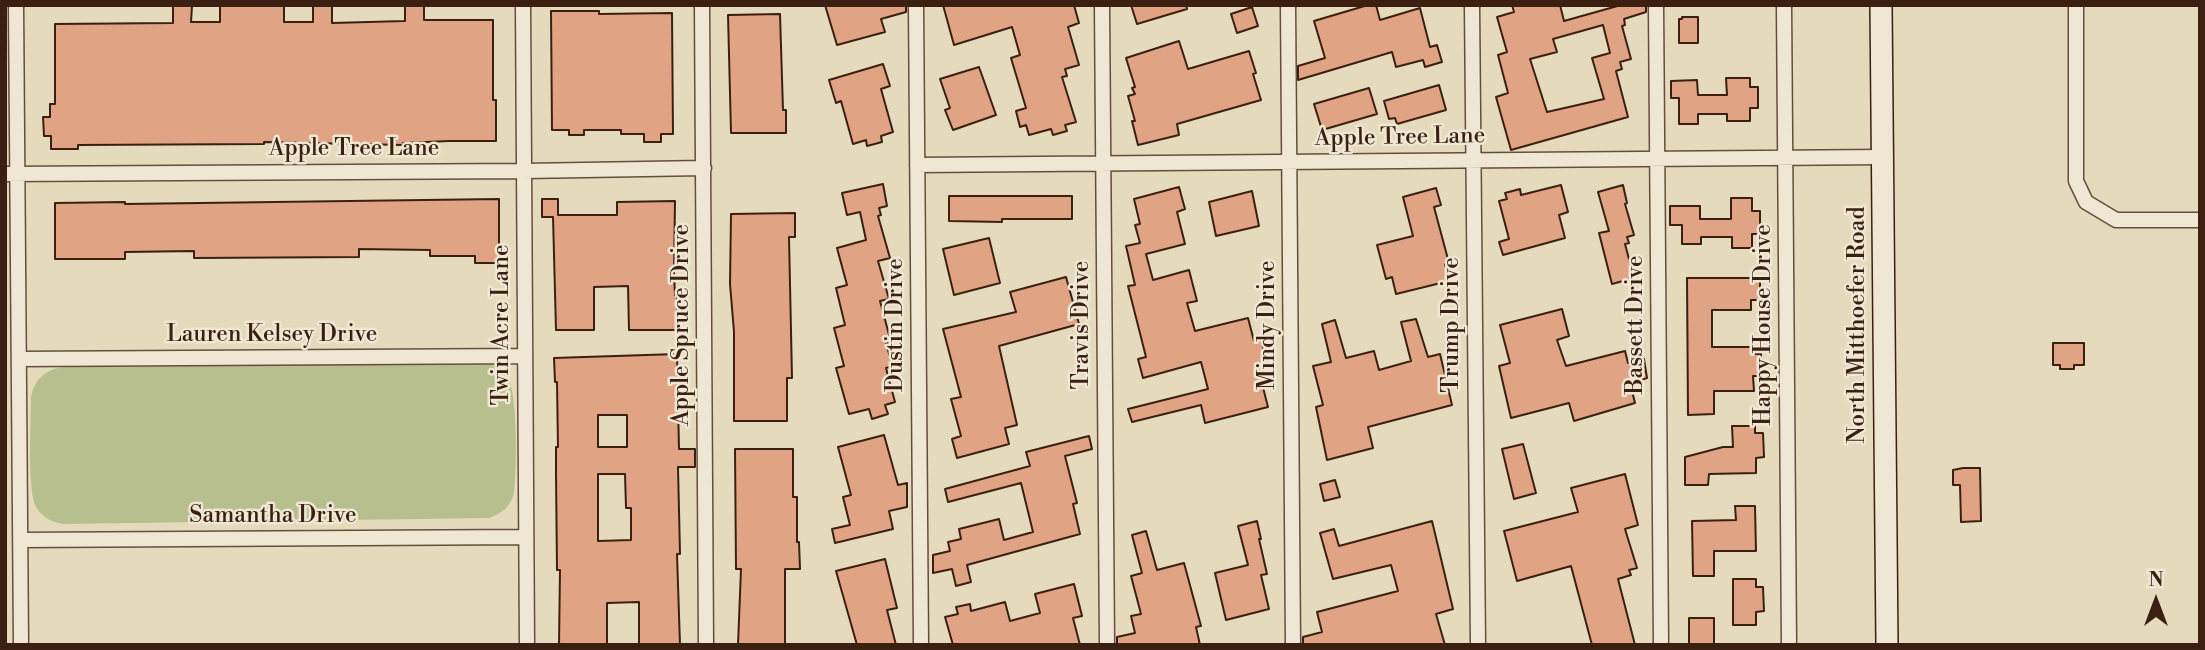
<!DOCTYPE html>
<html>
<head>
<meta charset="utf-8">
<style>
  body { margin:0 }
  #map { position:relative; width:2205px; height:650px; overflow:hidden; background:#e6dabc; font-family:"Libre Bodoni",serif }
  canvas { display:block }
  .frame { position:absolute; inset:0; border:7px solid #3b2012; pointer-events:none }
  .north { position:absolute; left:2121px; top:566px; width:70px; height:70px; -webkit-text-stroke:5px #efe7d3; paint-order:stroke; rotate:0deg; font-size:19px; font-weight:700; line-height:28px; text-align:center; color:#3b2012 }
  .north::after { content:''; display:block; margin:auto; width:24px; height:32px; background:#3b2012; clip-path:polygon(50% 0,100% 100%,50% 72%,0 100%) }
</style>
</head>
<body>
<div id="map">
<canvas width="2205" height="650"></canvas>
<div class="frame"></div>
<div class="north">N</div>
</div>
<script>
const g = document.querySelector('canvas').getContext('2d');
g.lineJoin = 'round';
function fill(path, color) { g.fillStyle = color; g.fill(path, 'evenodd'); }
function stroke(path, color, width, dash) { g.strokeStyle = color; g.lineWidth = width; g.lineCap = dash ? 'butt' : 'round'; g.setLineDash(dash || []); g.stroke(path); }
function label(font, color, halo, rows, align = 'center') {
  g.font = font + ' "Libre Bodoni",serif'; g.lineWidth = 5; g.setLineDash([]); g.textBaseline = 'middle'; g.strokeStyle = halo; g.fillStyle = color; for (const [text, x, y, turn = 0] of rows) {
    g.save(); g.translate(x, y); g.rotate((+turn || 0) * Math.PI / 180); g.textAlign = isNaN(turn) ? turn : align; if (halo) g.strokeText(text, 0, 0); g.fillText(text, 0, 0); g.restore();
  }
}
const green = new Path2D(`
  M483,363C493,365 501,367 507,376C518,391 517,472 514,493C510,507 503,513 489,518L63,524C51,522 42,517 36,507C27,490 31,420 31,398C34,379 46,369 64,367Z`);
const building = new Path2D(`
  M220,5H284V22H313V5H332V23L405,21V5H424V20H493V100H496V141H449L403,143V145L264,142V144L78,145V149H51V136H44L43,117H50V104H55V24L173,23V6H192L191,22H220Z
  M825,5H906V12L881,19L885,32L837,45Z
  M943,5H1074L1079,23L1068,27L1079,65L1065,69L1067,76L1062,77L1076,122L1065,125L1067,131L1053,135L1051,129L1029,135L1026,125L1020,127L1016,111L1026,108L1011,58L1020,55L1012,27L954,45Z
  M1131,5H1186L1187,9L1137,24Z
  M1368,5H1376L1380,20L1420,8L1430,47L1437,45L1442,62L1425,67L1423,60L1396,67L1392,52L1298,80V66L1325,58L1314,21Z
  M1512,5H1560L1564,21L1621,5H1646V12L1624,19L1625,25L1622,26L1631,59L1620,62L1622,69L1616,71L1628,117L1511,150L1496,97L1508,93L1498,55L1507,52L1497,17L1514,12ZM1603,25L1610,53L1592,58L1604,99L1547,112L1530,59L1557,52L1553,39Z
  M1252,7L1258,26L1237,33L1231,14Z
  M551,11H599V14L672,13L673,134H661V142H644V134H621V130H584V135H569V130H552Z
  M780,14L783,110H786V133H731L728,15Z
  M1682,17H1698V43H1679V19H1682Z
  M1179,41L1188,69L1249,51L1256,73L1253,74L1261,100L1177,124L1179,135L1138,145L1132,121H1135L1128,96L1135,94L1132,88L1135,87L1126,58Z
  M883,64L890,86L881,89L893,132L881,136L882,142L867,146L866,140L853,144L841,101L836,103L829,80Z
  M979,67L996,115L953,130L945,110L950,108L940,79Z
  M1726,78H1750V87H1758V108H1750V121H1727V114H1698V124H1679V98H1671V81L1697,80L1698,95H1727Z
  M1439,85L1446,110L1397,124L1395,118L1389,119L1384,101Z
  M1369,88L1377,114L1322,130L1314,104Z
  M883,184L887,206L879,208L881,215L878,216L890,258L878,261L889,299L880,301L891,342L886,344L893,366L886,368L895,402L885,405L888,414L872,419L869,409L849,414L836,368L844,366L834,328L845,325L836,288L847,285L837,248L866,240L860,212L847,215L842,193Z
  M1561,185L1568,212L1559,215L1565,238L1503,255L1499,242L1509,239L1499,201L1507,199L1505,193L1520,189L1521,195Z
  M1623,185L1627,203L1625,204L1634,235L1627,237L1629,243L1625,244L1634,278L1612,284L1599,233L1609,231L1598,192Z
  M1179,187L1185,209L1177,212L1185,244L1146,254L1153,280L1189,270L1197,301L1187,303L1195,331L1248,318L1254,341L1261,340L1268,366L1258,368L1268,407L1205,423L1201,405L1132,422L1128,409L1208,389L1201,362L1143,378L1138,359L1146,357L1128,286L1135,285L1126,246L1140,243L1135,225L1140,224L1134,199Z
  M1436,188L1441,205L1434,207L1449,263L1445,264L1449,281L1396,294L1392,277L1386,279L1377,245L1413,236L1403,197Z
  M1252,191L1259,226L1216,236L1209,202Z
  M949,196H1072V219H1002V222L949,221Z
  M1731,198H1752V211H1760V234H1752V248H1732V237H1701V244H1682V225H1670V206H1700V219H1731Z
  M499,199V263H475V256H430V250L359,249V257L194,258V251L125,252V259H55V203L125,202V204Z
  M542,199H558V215H617V202L675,201L674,273L675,295H677V330H629L628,286L594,287V330H556L553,217H542Z
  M795,213V237H789L792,378H787V421H734V332L730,284L731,214Z
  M989,238L1000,283L954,295L943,249Z
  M1066,277L1079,324L999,346L1017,425L1005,428L1009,444L957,458L952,439L961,436L951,399L961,397L943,329L1016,312L1010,292Z
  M1687,278H1760V300H1751V310H1712V347H1753V354H1761V376H1753L1754,391H1714V414L1688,415Z
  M1562,309L1569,336L1557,340L1566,366L1625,351L1628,363L1644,359L1647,378L1630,383L1635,403L1574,421L1569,403L1511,418L1499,366L1510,363L1500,325Z
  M1416,319L1428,357L1440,354L1452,405L1368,427L1373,448L1327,460L1316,407L1323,405L1313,366L1331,362L1322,324L1335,320L1346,358L1374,351L1379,370L1411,361L1401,322Z
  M2053,343H2084V365H2074V369H2060V365H2053Z
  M677,354L679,449H695V467H678L680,554H677L680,645H639V602L607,603V645H559L560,570H557L556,474V447H558L557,382H555L554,358ZM598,415H627V447H598ZM598,474H625L626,508H631V540L598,541Z
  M1732,426H1755V433H1763L1764,457L1756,458V473L1709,474L1708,485H1685V457L1723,447H1733Z
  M884,435L898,485L907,483V507L889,511L893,529L835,543L832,529L850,525L843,497L851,495L838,447Z
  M1089,436L1092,449L1065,456L1077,503L1073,504L1080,534L967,565L971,582L956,586L952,569L933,573V555L950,551L948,542L961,539L959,529L999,519L1004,540L1033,532L1021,483L948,502L945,489L1030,466L1026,452Z
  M1523,444L1536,493L1514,499L1502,449Z
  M735,449H793V497H797V542H799L800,569H785V645H738L741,569H736Z
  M1963,468H1980L1981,521L1961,522L1960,485H1953V470Z
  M1625,474L1638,525L1625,529L1637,568L1629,570L1631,575L1618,579L1635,645H1592L1571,566L1517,581L1504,531L1578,512L1571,488Z
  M1335,480L1340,497L1324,501L1320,484Z
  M1735,506H1755L1756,551H1714V576H1693L1692,521L1736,520Z
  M1257,521L1261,539H1259L1267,574L1261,575L1269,609L1226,620L1215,573L1248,565L1238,526Z
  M1432,521L1453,609L1436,614L1445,645H1303V637L1322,632L1317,612L1398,591L1391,565L1333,579L1320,533L1334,529L1339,546Z
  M1146,531L1157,570L1184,563L1201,626L1196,627L1200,645H1117V637L1135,633L1131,616L1141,614L1131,576L1142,573L1132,535Z
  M885,559L897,608L887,610L896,645H857L836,571Z
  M1733,579H1756V587H1763L1764,611L1756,612V625H1733Z
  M1074,584L1082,616L1073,618L1080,645H953L945,617L958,614L956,607L970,604L971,611L1005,602L1010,621L1040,613L1035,594Z
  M1689,618H1714V645H1689Z`);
const street = new Path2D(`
  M16,5L21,645
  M523,5L527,645
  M702,5L706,645
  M916,5L921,645
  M1102,5L1107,645
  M1288,5L1293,645
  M1472,5L1478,645
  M1656,5L1661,645
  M1784,5L1789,645
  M2076,5V181L2086,202L2116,220H2200
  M917,165L1883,157
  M5,174L524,171L704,168
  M19,359L525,356
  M20,540L526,537`);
const secondary = new Path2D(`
  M1881,5L1887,645`);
const streetNames = [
  ["Apple Tree Lane",1400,138,-1],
  ["Apple Tree Lane",354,149],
  ["Twin Acre Lane",502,325,-90],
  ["Apple Spruce Drive",682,325,-90],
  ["Dustin Drive",896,325,-90],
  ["Travis Drive",1082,325,-90],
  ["Mindy Drive",1268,325,-90],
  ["Trump Drive",1452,325,-90],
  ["Bassett Drive",1636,325,-90],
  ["Happy House Drive",1764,325,-90],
  ["North Mitthoefer Road",1858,325,-90],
  ["Lauren Kelsey Drive",272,335],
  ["Samantha Drive",273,516]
];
fill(green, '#b7bf8f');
fill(building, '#e0a384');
stroke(building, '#3b2012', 2);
stroke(street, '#664e3c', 17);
stroke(secondary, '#3b2012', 24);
stroke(street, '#efe7d3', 14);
stroke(secondary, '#efe7d3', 21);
label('23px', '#3b2012', '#efe7d3', streetNames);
</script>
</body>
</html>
